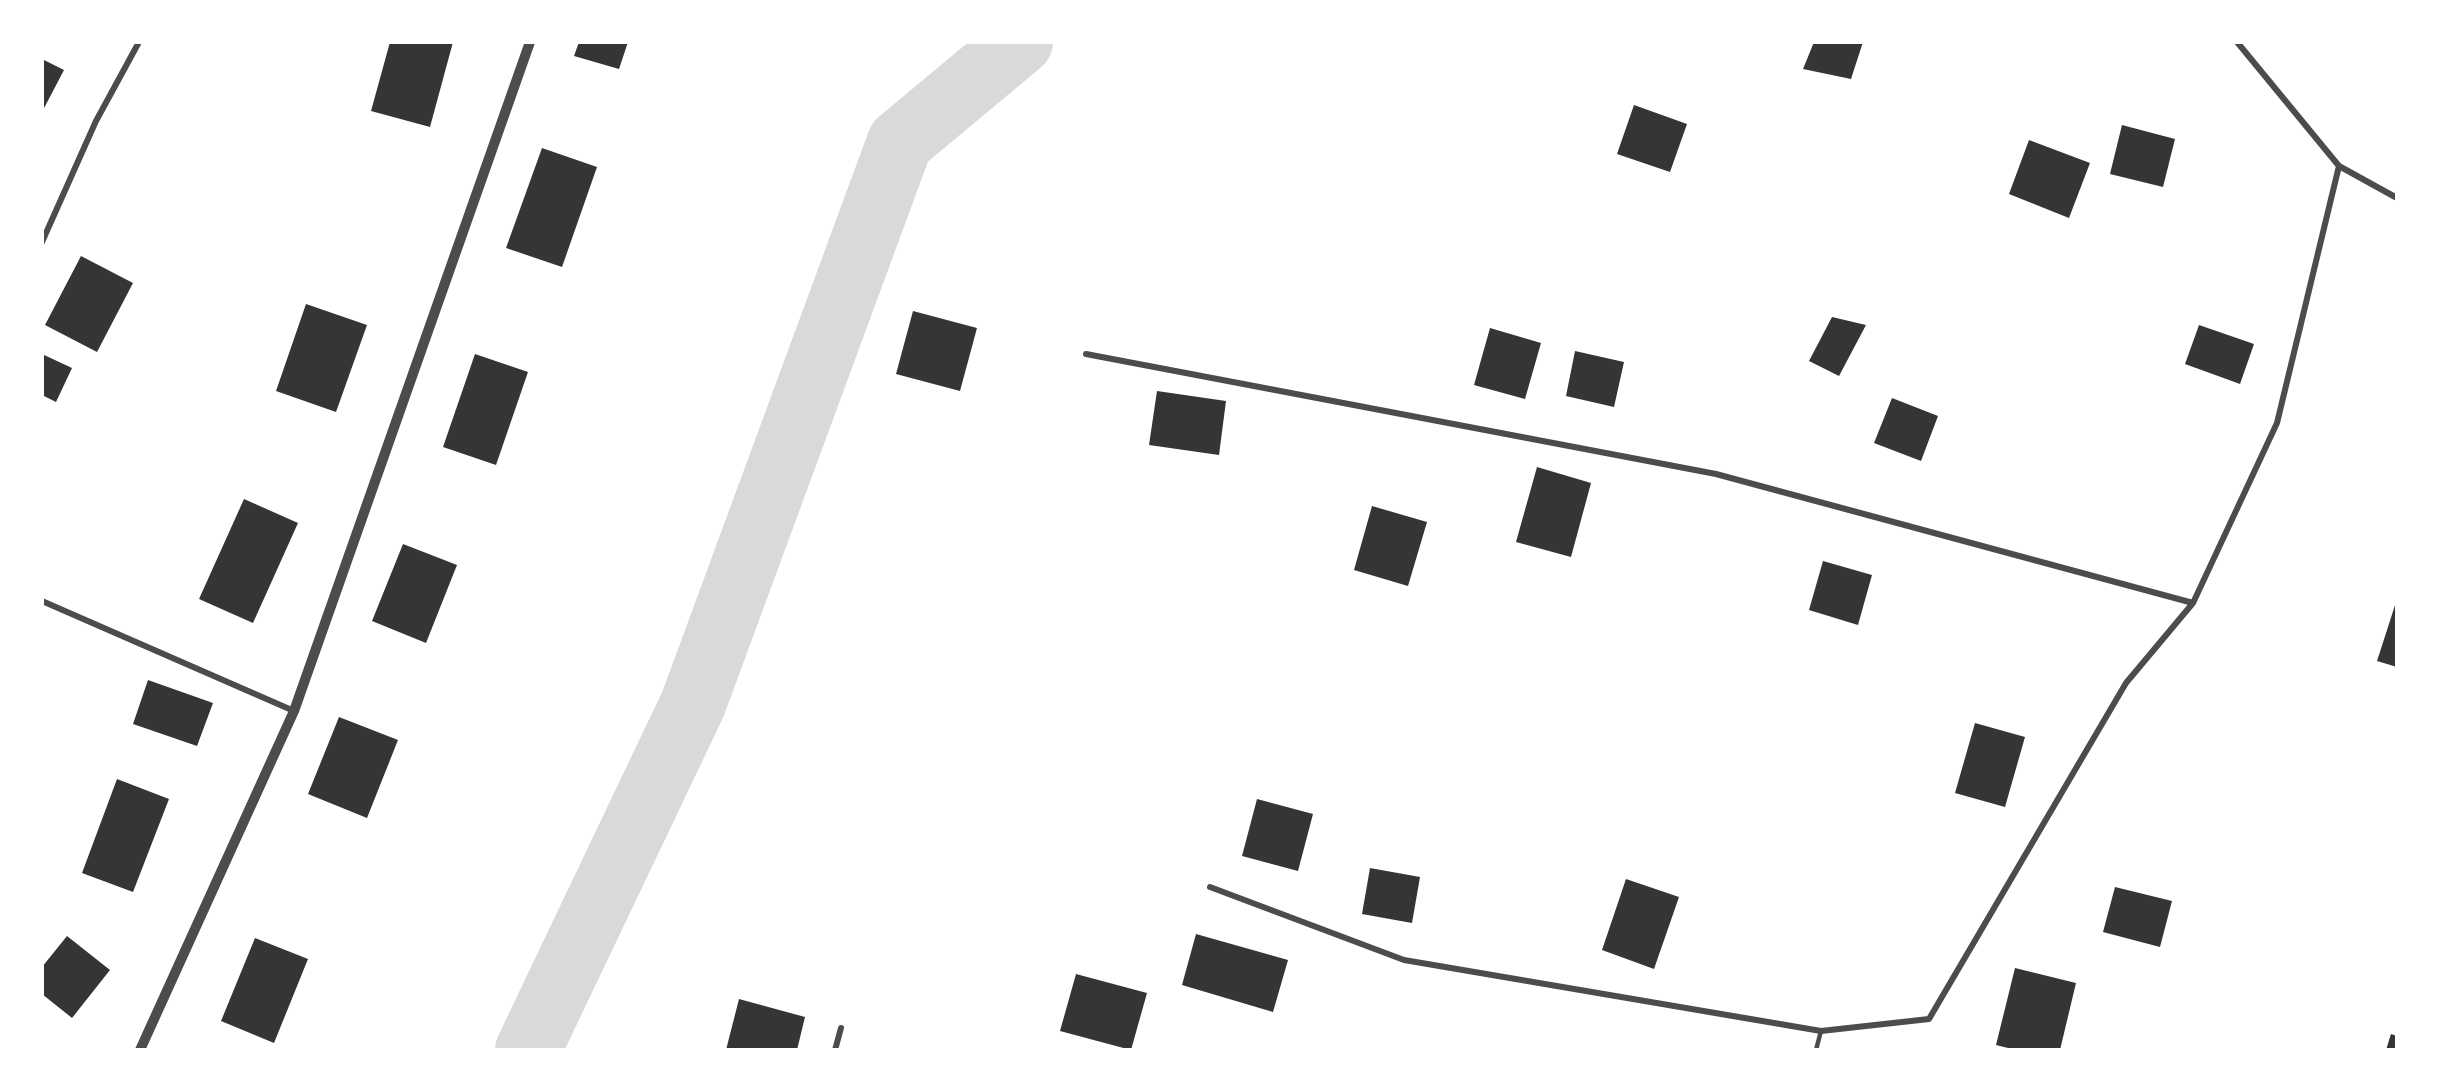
<!DOCTYPE html>
<html>
<head>
<meta charset="utf-8">
<style>
  body { margin:0 }
  #map { position:relative; width:2439px; height:1092px; overflow:hidden; background:#fff; font-family:Ubuntu,sans-serif }
  canvas { display:block }
  .frame { position:absolute; inset:0; border:44px solid #fff; pointer-events:none }
</style>
</head>
<body>
<div id="map">
<canvas width="2439" height="1092"></canvas>
<div class="frame"></div>
</div>
<script>
const g = document.querySelector('canvas').getContext('2d');
g.lineJoin = 'round';
function stroke(path, color, width, dash) { g.strokeStyle = color; g.lineWidth = width; g.lineCap = dash ? 'butt' : 'round'; g.setLineDash(dash || []); g.stroke(path); }
function fill(path, color) { g.fillStyle = color; g.fill(path, 'evenodd'); }
const river = new Path2D(`
  M528,1050L693,704L900,142L1020,42`);
const building = new Path2D(`
  M390,42H453L430,127L371,111Z
  M579,42H628L619,69L574,56Z
  M1814,42H1863L1851,79L1803,69Z
  M42,59L64,70L42,112Z
  M1634,105L1687,124L1670,172L1617,154Z
  M2122,125L2175,139L2163,187L2110,174Z
  M2029,140L2090,163L2069,218L2009,194Z
  M542,148L597,167L562,267L506,248Z
  M81,256L133,283L97,352L45,325Z
  M306,304L367,325L336,412L276,391Z
  M913,311L977,328L960,391L896,374Z
  M1832,317L1866,325L1839,376L1809,361Z
  M2199,325L2254,344L2240,384L2185,364Z
  M1490,328L1541,343L1525,399L1474,385Z
  M1575,351L1624,362L1614,407L1566,396Z
  M42,354L72,368L56,402L42,395Z
  M475,354L528,372L496,465L443,447Z
  M1157,391L1226,401L1219,455L1149,445Z
  M1892,398L1938,416L1921,461L1874,443Z
  M1537,467L1591,483L1571,557L1516,542Z
  M244,499L298,523L253,623L199,599Z
  M1372,506L1427,522L1408,586L1354,570Z
  M403,544L457,565L426,643L372,621Z
  M1823,561L1872,575L1858,625L1809,610Z
  M2397,599V667L2377,661Z
  M148,680L213,703L197,746L133,724Z
  M339,717L398,740L367,818L308,794Z
  M1975,723L2025,737L2005,807L1955,793Z
  M117,779L169,799L133,892L82,873Z
  M1257,799L1313,814L1298,871L1242,856Z
  M1370,868L1420,877L1412,923L1362,914Z
  M1626,879L1679,897L1654,969L1602,950Z
  M2115,887L2172,901L2160,947L2103,932Z
  M1196,934L1288,960L1273,1012L1182,985Z
  M67,936L110,970L72,1018L42,994V967Z
  M255,938L308,959L274,1043L221,1021Z
  M2015,968L2076,983L2060,1050H2016L1996,1045Z
  M1076,974L1147,993L1131,1050L1060,1031Z
  M739,999L805,1017L797,1050H726Z
  M2391,1034L2397,1036V1050H2386Z`);
const service = new Path2D(`
  M1816,1050L1821,1031`);
const minor = new Path2D(`
  M2339,166L2397,198
  M42,242L96,121L139,42
  M1086,354L1716,474L2193,603
  M42,601L294,711
  M1210,887L1404,960L1821,1031L1929,1019L2126,683L2193,603L2277,423L2339,166L2237,42
  M835,1050L841,1028`);
const tertiary = new Path2D(`
  M140,1050L294,711L530,42`);
stroke(river, '#d9d9d9', 66);
fill(building, '#353535');
stroke(service, '#4c4c4c', 4.5);
stroke(minor, '#4c4c4c', 6);
stroke(tertiary, '#4c4c4c', 10);
</script>
</body>
</html>
